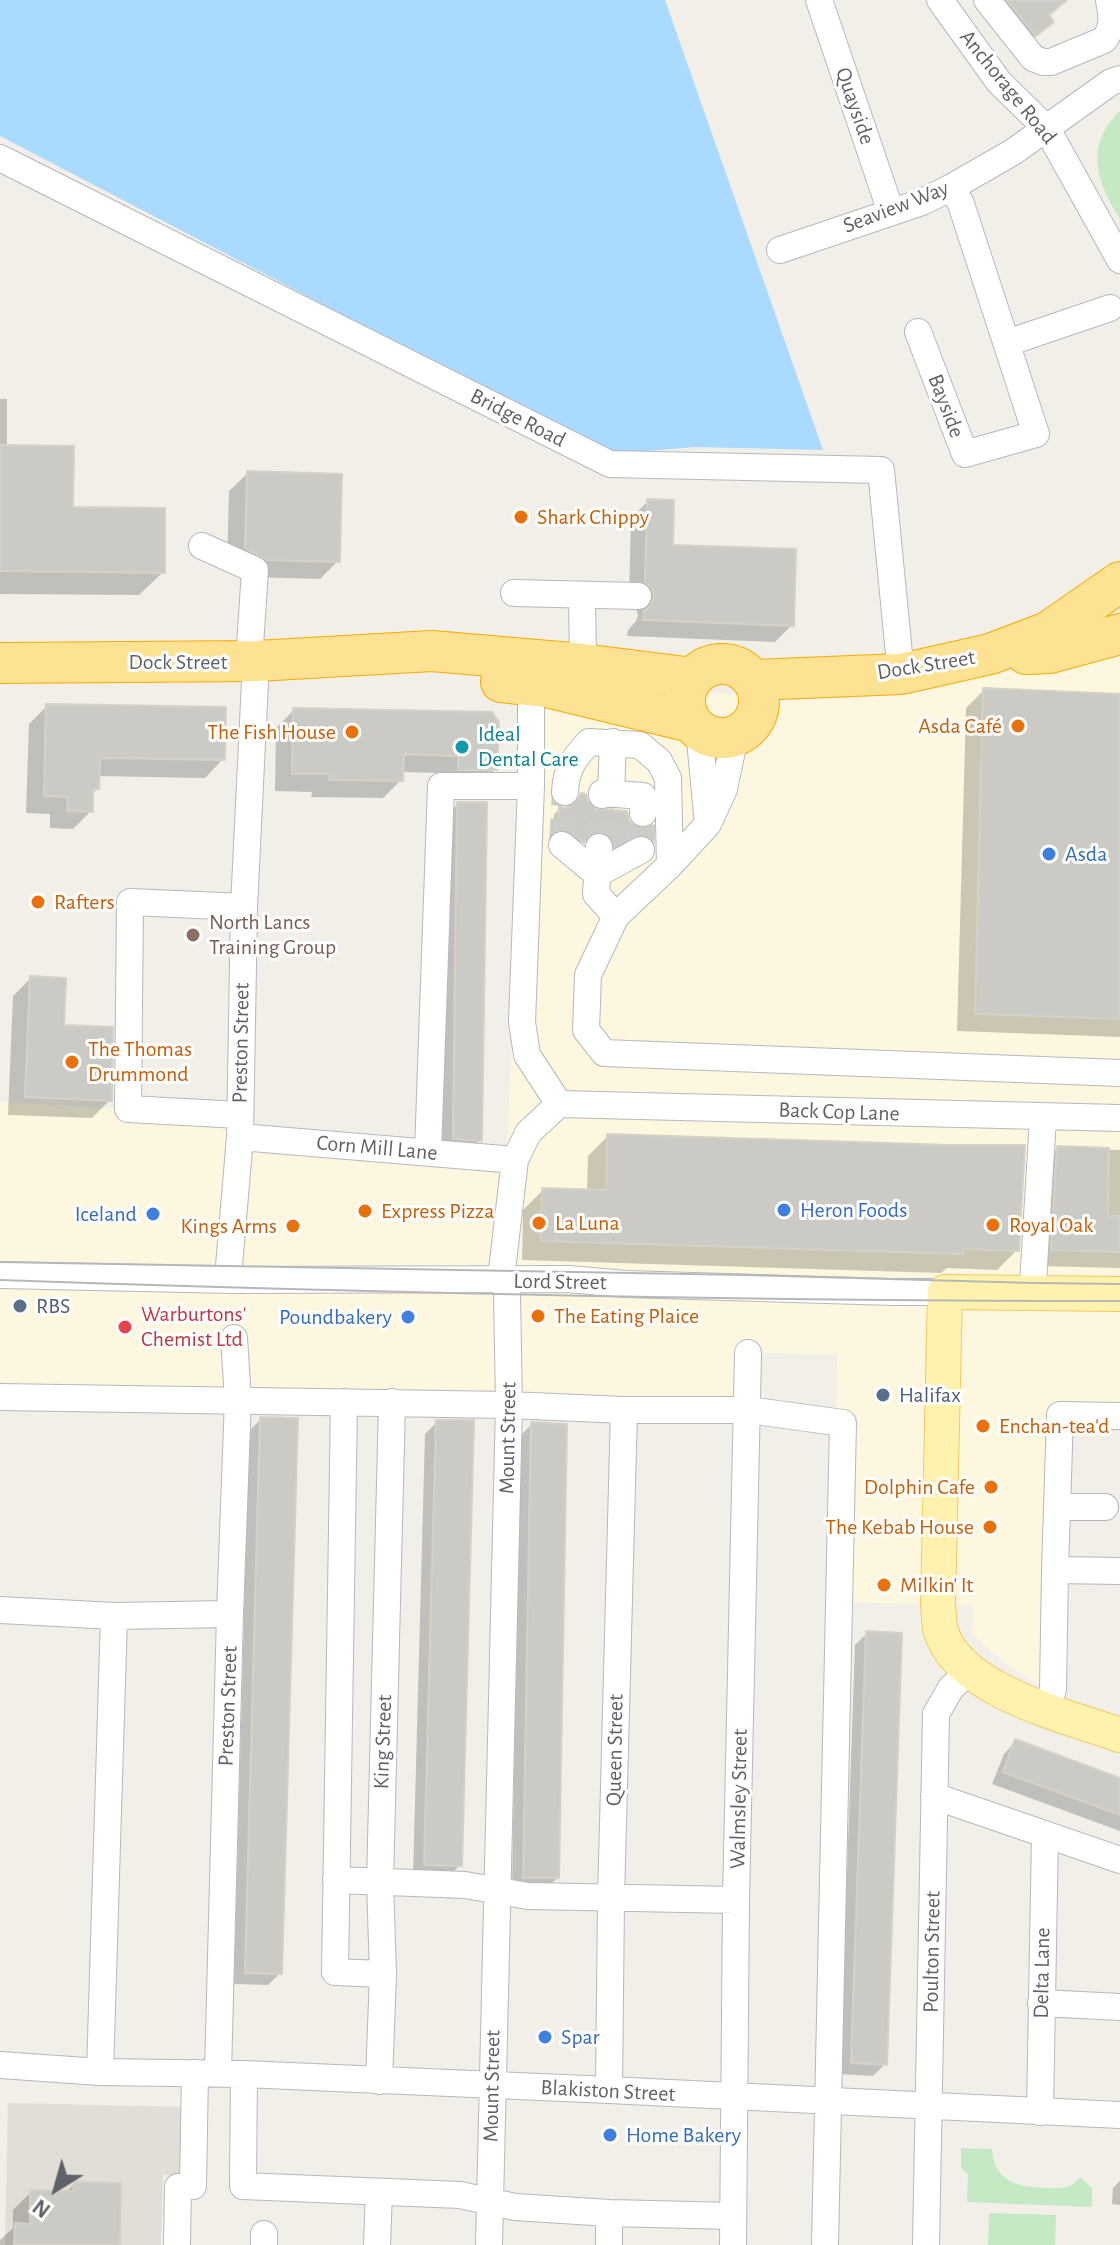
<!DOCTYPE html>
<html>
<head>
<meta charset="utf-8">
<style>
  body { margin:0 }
  #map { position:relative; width:1120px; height:2245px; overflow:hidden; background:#f1efe8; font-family:"Alegreya Sans",sans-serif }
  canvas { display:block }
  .north { position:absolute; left:16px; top:2149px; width:80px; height:80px; -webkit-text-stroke:6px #fff; paint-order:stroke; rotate:217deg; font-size:22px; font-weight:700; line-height:32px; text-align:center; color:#5f6368 }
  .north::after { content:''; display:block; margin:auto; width:28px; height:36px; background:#5f6368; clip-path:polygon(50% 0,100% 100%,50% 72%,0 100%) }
</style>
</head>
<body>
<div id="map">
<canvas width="1120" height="2245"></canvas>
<div class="north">N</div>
</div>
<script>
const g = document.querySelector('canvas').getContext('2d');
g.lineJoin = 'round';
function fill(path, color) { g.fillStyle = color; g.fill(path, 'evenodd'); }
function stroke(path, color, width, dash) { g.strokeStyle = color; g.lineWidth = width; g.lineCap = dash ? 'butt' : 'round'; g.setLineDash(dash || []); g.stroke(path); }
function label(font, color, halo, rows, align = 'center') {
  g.font = font + ' "Alegreya Sans",sans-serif'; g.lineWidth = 6; g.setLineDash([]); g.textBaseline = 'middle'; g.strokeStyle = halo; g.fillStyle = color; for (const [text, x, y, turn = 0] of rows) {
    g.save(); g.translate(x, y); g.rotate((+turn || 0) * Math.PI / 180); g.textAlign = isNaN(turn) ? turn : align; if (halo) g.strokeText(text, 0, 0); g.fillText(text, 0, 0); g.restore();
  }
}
const commercial = new Path2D(`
  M1120,652V1417L1061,1415L1044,1687L1008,1666L972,1634L973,1605L834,1602L837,1354L749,1353L748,1410L0,1389V1102L240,1115V1136L506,1160L529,686L854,699Z`);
const education = new Path2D(`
  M8,2103L185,2107L183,2175H163L161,2245H5Z`);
const green = new Path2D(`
  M1120,111V219C1096,180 1084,146 1120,111Z
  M961,2148L992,2149C994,2182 1018,2187 1046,2188C1060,2189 1071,2189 1080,2177L1092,2188V2207L967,2202L968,2174L961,2168Z
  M989,2213L1056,2215L1055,2245H988Z`);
const water = new Path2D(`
  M0,0H665L823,450L695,447L610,454L0,136Z`);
const shadow = new Path2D(`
  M974,0H1064L1047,17L1051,22L1017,53Z
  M0,399H7V447L71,509L163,572L139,595L0,594Z
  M248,473L338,561L320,579L248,577L227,566L229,491Z
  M648,501L671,546L792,625L775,642L627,636L628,630L636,621L638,615L635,605L629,599L631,518Z
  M984,690L1120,696V1037L957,1031L966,708Z
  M47,706L223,759L205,778L98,776L97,789L91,795V811L73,829L50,828V814L26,813L29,724Z
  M294,710L491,714L495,769L477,787H440L441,773L402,772L401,780L383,798L311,797L312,792L275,791L276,728Z
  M582,795L594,811L627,821L648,836L643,842L636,839L627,840L609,850L594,836L585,838L577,846L559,834H554V814L560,809L574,808L576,801Z
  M458,804L480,1140L468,1152L442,1150L446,816Z
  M31,978L110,1100L92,1118L8,1115L13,996Z
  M608,1136L1017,1250L997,1270L947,1268L941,1273L522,1260L523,1210L543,1190L587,1192L588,1156Z
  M1058,1148L1120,1150V1268L1036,1266L1042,1165Z
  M261,1419L280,1973L268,1985L234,1984L249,1431Z
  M437,1422L460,1865L448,1877L413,1876L425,1434Z
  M532,1424L557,1878L545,1890L512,1889L520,1436Z
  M867,1633L885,2064L873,2076L840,2074L855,1645Z
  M1015,1742L1120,1780V1831L992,1784L1004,1754Z
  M1120,2181V2205L1112,2204L1113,2188Z
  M74,2184L118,2245H0V2240L13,2228V2210L31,2192L66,2193Z`);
const building = new Path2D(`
  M1007,0H1067L1049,15L1054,22L1036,36Z
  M0,445L74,446L73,507L165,508V573L0,571Z
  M247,471L342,474L340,562L266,560L245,548Z
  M647,499L674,500L673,545L796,549L794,626L643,620L644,611L651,605L654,597L652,588L645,582Z
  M983,688L1120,694V1019L975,1014Z
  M46,704L226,707L225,760L100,758L99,789H93V812L67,811L68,797L44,796Z
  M293,708L492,712L499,722L497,770H458V756L404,754L403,781L329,780V774H292Z
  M581,793L586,794L588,802L595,809L627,811L629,820L634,826L642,829L651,827L650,837L642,834L634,836L615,846L613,839L608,834L601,831L591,833L584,843L572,832L565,829L558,830L559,806L564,808L572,806L578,800Z
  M457,802H487L482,1141L453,1139Z
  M30,976L66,978L64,1025L113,1027L112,1101L25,1097Z
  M607,1134L949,1145H1025L1019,1251L963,1249V1254L541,1241L542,1188L606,1190Z
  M1057,1146L1109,1148L1108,1216H1120V1252L1051,1250Z
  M260,1417L298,1418L282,1974L245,1973Z
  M436,1420H474L462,1866L424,1865Z
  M531,1422L567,1424L559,1878H523Z
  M866,1631L902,1633L887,2065L851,2063Z
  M1015,1739L1120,1778V1815L1003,1772Z
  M74,2182L121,2183L120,2245H14L15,2223L30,2224V2190L73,2191Z`);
const minorTunnel = new Path2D(`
  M562,845L565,792
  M599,847L602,795
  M621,849L623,811
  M641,850L643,813`);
const minor = new Path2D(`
  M819,0L891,212
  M940,0L999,82L1047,129L1120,260
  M987,0L1033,58L1043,62H1051L1104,40C1114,27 1112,16 1109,0
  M0,158L610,464L881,470L901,674
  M780,250L922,202L952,187L1013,152L1111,82L1120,79
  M918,332L965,454L1036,434L961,204L952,187
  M1007,343L1110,308
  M202,546L255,570L249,661
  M514,593L638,596
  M582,596L583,664L591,677
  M531,670V786L522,1022L527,1055L559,1104
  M699,730L708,824
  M735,736L724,789L708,824L670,865L616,916L588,975L586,1030L604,1053L1120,1073
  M565,792C566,769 574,758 589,742L640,745L659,761L668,778L670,865
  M611,793L613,742
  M602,795V793L643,796V813
  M562,845L597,874
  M599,847L596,894L616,916
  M597,874L641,850
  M559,1104L1120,1118
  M240,1115L128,1109L130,902L244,907
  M240,1137L515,1160
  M428,1152L441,786H531
  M0,1275L233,1280L568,1279L626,1284L893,1292H945
  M233,1280L229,1266L240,1137L244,907L256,661
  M1036,1293L1033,1283L1043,1118
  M0,1397L509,1405L624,1410H748L843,1423L825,2245
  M344,1402L335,1972L383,1974
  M1120,1416L1060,1415L1055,1570L1120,1571
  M1057,1507H1105
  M0,1610L114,1616L230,1614
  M1048,1709L1053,1689L1055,1570
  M934,1796L1120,1860
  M336,1880L465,1885L528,1896L736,1900
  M1041,2003L1120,2007
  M0,2065L100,2072L244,2074L609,2090L1120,2115
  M100,2072L114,1616
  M218,2073L230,1614L238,1399L234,1338
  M244,2074L243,2186L460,2195L515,2207L609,2213L733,2216
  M379,2081L383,1974L380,1882L392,1402
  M609,2090L611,1899L624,1410
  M1040,2112L1045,1834
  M177,2245L178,2187L193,2186L195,2073
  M264,2245V2234
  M377,2245L379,2192
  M489,2245L509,1405L507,1293L502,1270L515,1160L528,1133L559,1104
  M609,2245V2213
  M733,2245L736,1900L748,1353
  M926,2245L936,1714L951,1688L970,1670`);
const major = new Path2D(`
  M1120,1294L945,1292L938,1604C939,1612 939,1621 940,1628C956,1691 1067,1716 1120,1735`);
const highway = new Path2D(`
  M1026,654L1050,653L1120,634
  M0,663L256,661L432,651L583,664L693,678
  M685 701a37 37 0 1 1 74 0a37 37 0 1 1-74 0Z
  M754,680L901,674L990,654L1048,632L1120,582
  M501,682L547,687L691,722`);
const tram = new Path2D(`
  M0,1262L745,1275L1033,1283L1120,1284
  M0,1280C373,1293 747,1301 1120,1301`);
const markers = [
  [521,517,8,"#e8710a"],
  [1018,726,8,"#e8710a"],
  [352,732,8,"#e8710a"],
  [462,747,8,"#0f9aa8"],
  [1049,854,8,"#3f7fe0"],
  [38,902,8,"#e8710a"],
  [193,935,8,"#8d6e63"],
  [72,1062,8,"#e8710a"],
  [784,1210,8,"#3f7fe0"],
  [365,1211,8,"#e8710a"],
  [153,1214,8,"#3f7fe0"],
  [539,1223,8,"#e8710a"],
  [993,1225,8,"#e8710a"],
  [293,1226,8,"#e8710a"],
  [20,1306,8,"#5c6f8a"],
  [538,1316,8,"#e8710a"],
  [408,1317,8,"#3f7fe0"],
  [125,1327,8,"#e0444e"],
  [883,1395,8,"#5c6f8a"],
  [983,1426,8,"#e8710a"],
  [991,1487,8,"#e8710a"],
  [990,1527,8,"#e8710a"],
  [884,1585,8,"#e8710a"],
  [545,2037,8,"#3f7fe0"],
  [610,2135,8,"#3f7fe0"]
];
const streetNames = [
  ["Anchorage Road",1008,87,51],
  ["Quayside",855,106,71],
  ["Seaview Way",896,207,-21],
  ["Bayside",946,406,69],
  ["Bridge Road",518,418,27],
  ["Dock Street",178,662],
  ["Dock Street",926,665,-9],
  ["Preston Street",241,1043,-89],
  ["Back Cop Lane",839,1112,2],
  ["Corn Mill Lane",377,1148,5],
  ["Lord Street",560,1282,1],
  ["Mount Street",508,1438,-89],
  ["Preston Street",228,1706,-88],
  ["King Street",383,1742,-88],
  ["Queen Street",615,1750,-89],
  ["Walmsley Street",739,1799,-89],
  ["Poulton Street",932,1952,-89],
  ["Delta Lane",1042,1973,-89],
  ["Mount Street",492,2086,-89],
  ["Blakiston Street",608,2091,3]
];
const foodNames = [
  ["Shark Chippy",537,517],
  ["Asda Café",1002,726,"right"],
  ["The Fish House",336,732,"right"],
  ["Rafters",54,902],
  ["The Thomas",88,1049],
  ["Drummond",88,1074],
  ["Express Pizza",381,1211],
  ["La Luna",555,1223],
  ["Royal Oak",1009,1225],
  ["Kings Arms",277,1226,"right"],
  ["The Eating Plaice",554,1316],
  ["Enchan-tea'd",999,1426],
  ["Dolphin Cafe",975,1487,"right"],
  ["The Kebab House",974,1527,"right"],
  ["Milkin' It",900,1585]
];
const cultureNames = [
  ["Ideal",478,734],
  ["Dental Care",478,759]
];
const shopNames = [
  ["Asda",1065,854],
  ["Heron Foods",800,1210],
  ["Iceland",137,1214,"right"],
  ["Poundbakery",392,1317,"right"],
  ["Spar",561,2037],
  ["Home Bakery",626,2135]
];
const educationNames = [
  ["North Lancs",209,922],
  ["Training Group",209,947]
];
const serviceNames = [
  ["RBS",36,1306],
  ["Halifax",899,1395]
];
const healthNames = [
  ["Warburtons'",141,1314],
  ["Chemist Ltd",141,1339]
];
fill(commercial, '#fef7e0');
fill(education, '#e1ded6');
fill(green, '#c5e8c5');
fill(water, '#aadaff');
fill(shadow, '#0003');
fill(building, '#cccac5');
stroke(building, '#d6d1c6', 2);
stroke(minorTunnel, '#ccccc8', 26, [26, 13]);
stroke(minor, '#b5b8bc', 28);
stroke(major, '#f2c960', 36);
stroke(highway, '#f9ab00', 42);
stroke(minor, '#fff', 26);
stroke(major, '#fff2af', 34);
stroke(highway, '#fde293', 40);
stroke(tram, '#b6b7b8', 2);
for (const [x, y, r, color] of markers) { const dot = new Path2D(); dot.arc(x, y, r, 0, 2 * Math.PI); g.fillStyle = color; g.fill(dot); stroke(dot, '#fff', 3); }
label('22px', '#5f6368', '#fff', streetNames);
label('22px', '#c56008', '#fff', foodNames, 'left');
label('22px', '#0d838f', '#fff', cultureNames, 'left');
label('22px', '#366cbe', '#fff', shopNames, 'left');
label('22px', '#785e54', '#fff', educationNames, 'left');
label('22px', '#4e5e75', '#fff', serviceNames, 'left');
label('22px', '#be3a42', '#fff', healthNames, 'left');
</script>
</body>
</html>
